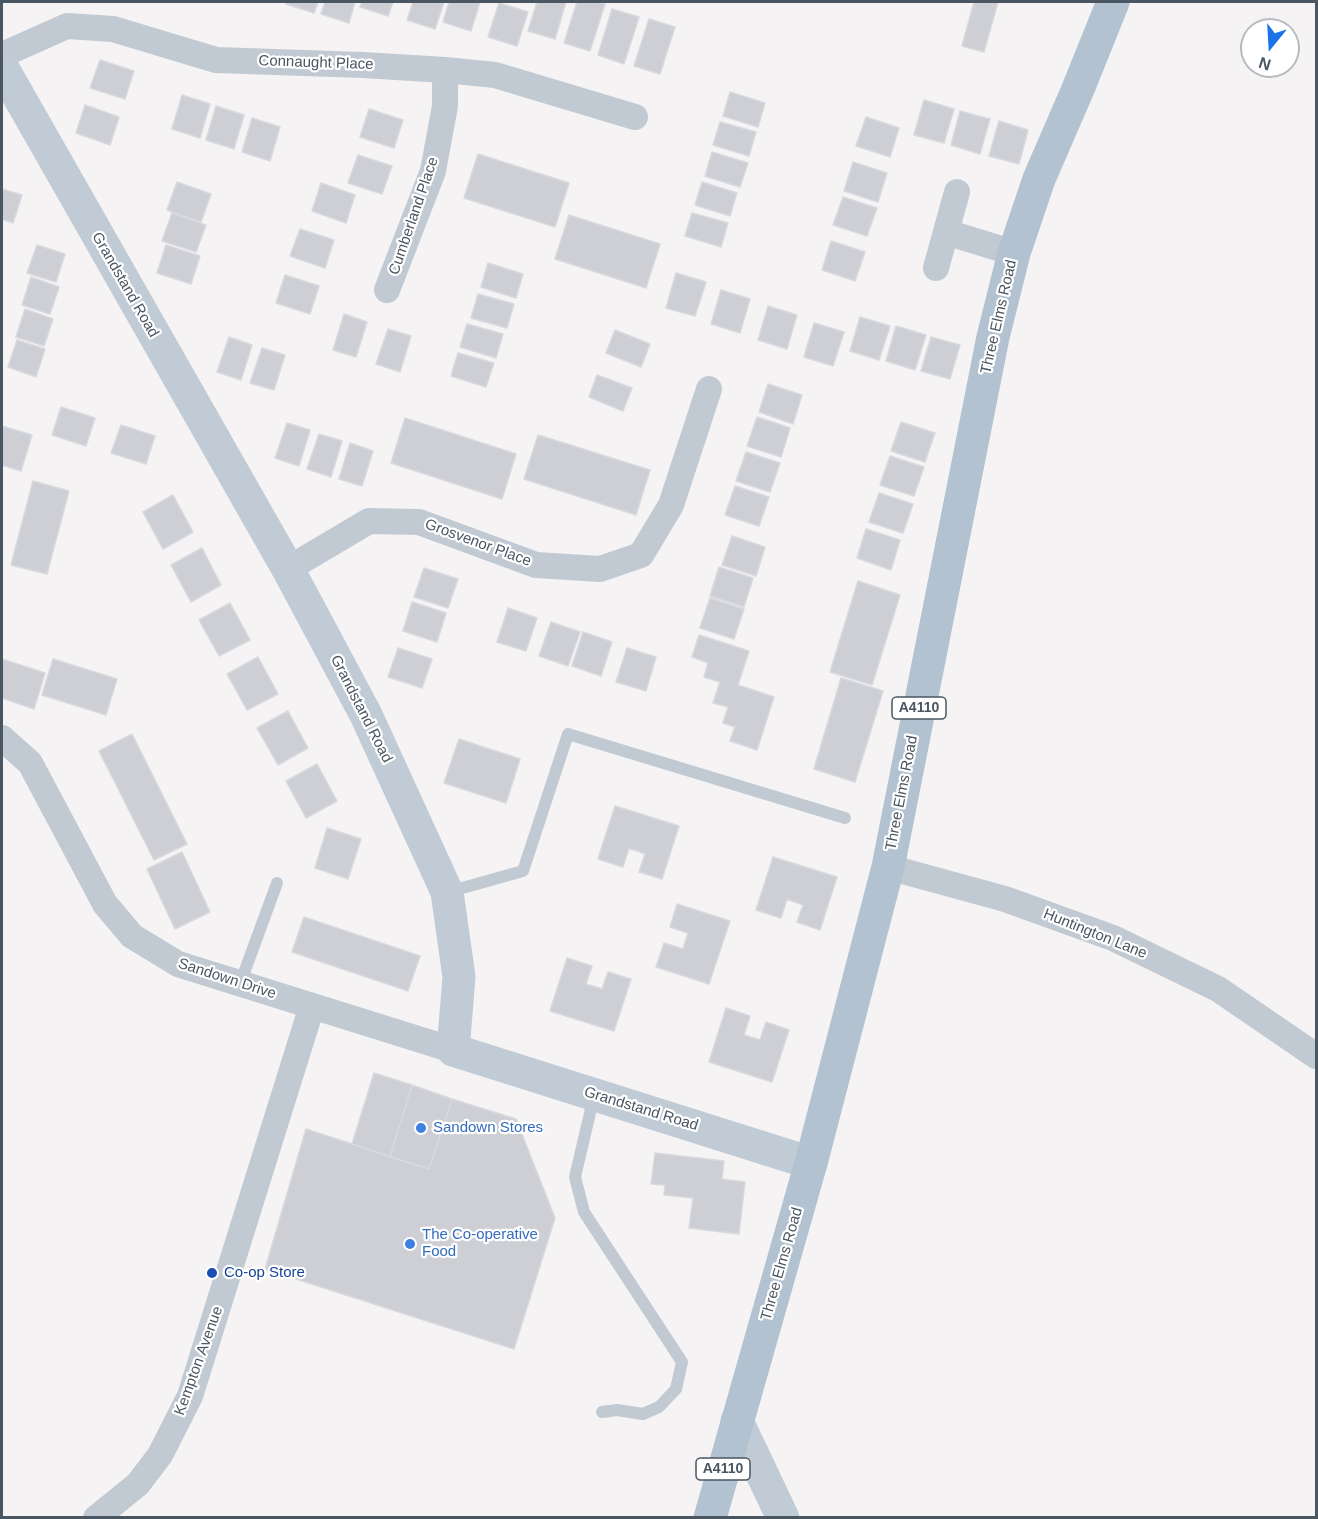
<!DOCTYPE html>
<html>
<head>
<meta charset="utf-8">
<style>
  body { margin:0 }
  #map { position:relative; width:1318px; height:1519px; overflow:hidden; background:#f5f3f3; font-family:Helvetica,sans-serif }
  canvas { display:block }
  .frame { position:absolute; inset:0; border:3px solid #4a5661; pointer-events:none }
  .north { position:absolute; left:1240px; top:18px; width:60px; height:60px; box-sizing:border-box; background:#fff; border:2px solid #b7bbc0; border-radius:50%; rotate:198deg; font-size:16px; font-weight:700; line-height:24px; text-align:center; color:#4a5661 }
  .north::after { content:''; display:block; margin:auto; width:21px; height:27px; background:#1a73e8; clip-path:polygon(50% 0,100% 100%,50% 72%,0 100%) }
</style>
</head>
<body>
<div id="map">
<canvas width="1318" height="1519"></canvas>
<div class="frame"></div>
<div class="north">N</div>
</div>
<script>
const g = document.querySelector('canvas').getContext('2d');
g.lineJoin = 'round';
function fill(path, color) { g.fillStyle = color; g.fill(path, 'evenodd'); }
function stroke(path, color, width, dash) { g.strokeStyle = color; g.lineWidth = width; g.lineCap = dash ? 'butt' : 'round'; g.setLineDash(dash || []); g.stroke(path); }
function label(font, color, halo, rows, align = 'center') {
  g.font = font + ' Helvetica,sans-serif'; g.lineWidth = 4.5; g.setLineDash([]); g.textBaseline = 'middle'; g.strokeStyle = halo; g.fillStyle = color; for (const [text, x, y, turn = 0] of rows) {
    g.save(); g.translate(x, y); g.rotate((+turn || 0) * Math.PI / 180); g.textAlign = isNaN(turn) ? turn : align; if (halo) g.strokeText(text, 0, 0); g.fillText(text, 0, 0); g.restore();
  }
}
const building = new Path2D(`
  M287,2H318L314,13L286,4Z
  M325,2H355L349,23L321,14Z
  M362,2H393L388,16L360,7Z
  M413,2H444L435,29L407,20Z
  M449,2H480L471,31L443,22Z
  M537,2H566L555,39L528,31Z
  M577,2H596L605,4L590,51L564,43Z
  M974,2H998L984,52L962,46Z
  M499,3L528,12L517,46L488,37Z
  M612,9L639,17L624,64L598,55Z
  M649,19L675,27L660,74L634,66Z
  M100,60L134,71L125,99L90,88Z
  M730,92L765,103L758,127L723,116Z
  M182,95L210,104L200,138L172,129Z
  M924,100L954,109L944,143L914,135Z
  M85,105L119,117L110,145L76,133Z
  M216,106L244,115L234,149L206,140Z
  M369,109L403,120L394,148L360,137Z
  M960,111L990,119L980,154L951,145Z
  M866,117L899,128L890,157L856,146Z
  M252,118L280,127L270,161L242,152Z
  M999,121L1028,130L1019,164L989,156Z
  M720,122L756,132L749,156L713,145Z
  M712,152L748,163L740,187L705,176Z
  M478,154L569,183L555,227L464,198Z
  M358,155L392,166L382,194L348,183Z
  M853,162L887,173L878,202L844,191Z
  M177,182L211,194L201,222L167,210Z
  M702,182L737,193L730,216L695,205Z
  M321,183L355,195L346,223L312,211Z
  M2,189L22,195L13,223L2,219Z
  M843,197L877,208L867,236L833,225Z
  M172,213L206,225L196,252L162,241Z
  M692,213L728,223L721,247L685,236Z
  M569,215L660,244L646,288L555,259Z
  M300,229L334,240L325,268L290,256Z
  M831,241L865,252L855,281L822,270Z
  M37,245L65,254L56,282L27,273Z
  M166,245L200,256L191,284L157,273Z
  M488,263L523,274L516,298L481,287Z
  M676,273L706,282L695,316L666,308Z
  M285,275L319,286L310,314L276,303Z
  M31,277L59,287L50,314L22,305Z
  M721,290L750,299L740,333L711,324Z
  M478,294L514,304L507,328L471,318Z
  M768,306L797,315L787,349L758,340Z
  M25,309L53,319L44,346L16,337Z
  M344,314L367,322L356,357L333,350Z
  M860,317L890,326L879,360L850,351Z
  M814,323L844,332L833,366L804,357Z
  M467,324L503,334L496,358L460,347Z
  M896,326L926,335L915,370L886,361Z
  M388,329L411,336L400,372L376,364Z
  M615,330L650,344L641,367L606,353Z
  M229,337L252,345L241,380L217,372Z
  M931,337L960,345L950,379L921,371Z
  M17,340L45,349L36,377L8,367Z
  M262,348L285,355L274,390L250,383Z
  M458,353L494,363L486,387L451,376Z
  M597,375L632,388L623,411L589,397Z
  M768,384L802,395L793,424L759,412Z
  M61,407L95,418L86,446L52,435Z
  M757,417L790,428L781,457L747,446Z
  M405,418L516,454L502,499L391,463Z
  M901,422L935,433L925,462L891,451Z
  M287,423L310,430L299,466L275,458Z
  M121,425L155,436L146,464L111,453Z
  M2,426L32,435L21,471L2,465Z
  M319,434L342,441L331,477L307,469Z
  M538,435L650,470L636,515L524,479Z
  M350,443L373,451L362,486L339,479Z
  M746,452L780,463L770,492L736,481Z
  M890,456L924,467L914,496L880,485Z
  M33,481L69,491L47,574L11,565Z
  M735,486L769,497L759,526L725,515Z
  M879,493L913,504L903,533L869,522Z
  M173,495L193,532L163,549L143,512Z
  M866,529L900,540L891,570L857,558Z
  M732,536L765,547L756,576L722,565Z
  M202,548L221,585L191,602L171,565Z
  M719,567L753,578L744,607L710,596Z
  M424,568L458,579L448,608L414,597Z
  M858,581L900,595L872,685L830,672Z
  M710,598L744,609L734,639L700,628Z
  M412,602L446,613L437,642L403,631Z
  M230,603L250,640L219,656L199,620Z
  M508,608L537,618L526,651L497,642Z
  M551,622L580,632L568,666L539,656Z
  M583,632L612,642L601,676L572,666Z
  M699,635L749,651L738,685L774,697L757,750L730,741L735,727L723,723L728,707L713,703L720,682L704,677L708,663L692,657Z
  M398,648L432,659L422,688L388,677Z
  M627,648L656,657L646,691L616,682Z
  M258,657L278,694L247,710L227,674Z
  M2,659L45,673L34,709L2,698Z
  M53,659L117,679L106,715L42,695Z
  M841,678L883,691L855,782L814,769Z
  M288,711L308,748L278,765L257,728Z
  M132,734L187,844L154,860L99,751Z
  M459,739L520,759L506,803L444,783Z
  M317,764L337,801L306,818L286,781Z
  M615,806L679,826L662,879L639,872L645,854L629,848L623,867L598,859Z
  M327,828L361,839L348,879L315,868Z
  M182,852L210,912L175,929L147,869Z
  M773,857L837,877L820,930L797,922L803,905L787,899L781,918L756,910Z
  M677,904L730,921L709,984L656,967L664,943L683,949L688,933L670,927Z
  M304,917L420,956L408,991L292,952Z
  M567,958L592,966L586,984L602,989L608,972L631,979L614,1031L550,1011Z
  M726,1008L750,1016L744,1035L760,1040L766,1022L789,1030L772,1082L709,1062Z
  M374,1073L412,1085L390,1157L352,1144Z
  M412,1085L452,1099L429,1169L390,1157Z
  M452,1099L516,1119L555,1218L514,1349L265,1269L306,1129L429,1169Z
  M655,1153L724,1161L722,1179L745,1182L739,1234L689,1228L693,1198L664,1195L665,1185L651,1184Z`);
const lane = new Path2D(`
  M448,892L523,871L568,734L845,818
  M240,984L277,883
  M594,1096L575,1177L584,1212L682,1362L676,1389L659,1407L643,1414L617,1410L602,1412`);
const street = new Path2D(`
  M2,55L67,26L113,29L216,60L363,65L445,70L495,75L635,117
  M946,232L1014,253
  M936,268L957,192
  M387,290L433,171L445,106V70
  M288,569L369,521L419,522L536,565L600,569L641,555L671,505L709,389
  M2,738L30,763L105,904L132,936L178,964L453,1050
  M888,867L1005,899L1113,938L1218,989L1316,1056
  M96,1518L138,1484L160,1455L190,1396L312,1006`);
const secondary = new Path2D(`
  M2,67L288,569L366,715L447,892L459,977L453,1050L811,1163
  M737,1421L783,1518`);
const primary = new Path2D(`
  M710,1518L811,1163L888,867L993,337L1014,253L1039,179L1078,89L1113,2`);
const markers = [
  [421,1128,6,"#3f7fe0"],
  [410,1244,6,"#3f7fe0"],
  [212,1273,6,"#1a4fb4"]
];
const shields = [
  [919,708,54],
  [723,1469,54]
];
const shieldNames = [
  ["A4110",919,708],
  ["A4110",723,1469]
];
const streetNames = [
  ["Connaught Place",316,63,2],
  ["Cumberland Place",414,216,-71],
  ["Grandstand Road",125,285,60],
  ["Three Elms Road",999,317,-77],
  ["Grosvenor Place",478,543,20],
  ["Grandstand Road",361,709,63],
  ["Three Elms Road",902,793,-79],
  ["Huntington Lane",1095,934,22],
  ["Sandown Drive",227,979,18],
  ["Grandstand Road",641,1109,17],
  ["Three Elms Road",782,1264,-74],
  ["Kempton Avenue",199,1361,-70]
];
const shopNames = [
  ["Sandown Stores",433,1128],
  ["The Co-operative",422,1235],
  ["Food",422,1252]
];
const transitNames = [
  ["Co-op Store",224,1273]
];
fill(building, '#cdcfd5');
stroke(building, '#d7d9de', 1.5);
stroke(lane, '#c1cad2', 12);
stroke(street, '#c1cad2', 26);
stroke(secondary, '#c1cbd6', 33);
stroke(primary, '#b3c2d1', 33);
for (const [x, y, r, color] of markers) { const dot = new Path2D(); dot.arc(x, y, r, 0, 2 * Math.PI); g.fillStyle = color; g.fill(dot); stroke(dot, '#fff', 2); }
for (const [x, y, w] of shields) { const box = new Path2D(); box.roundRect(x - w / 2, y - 11, w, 22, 4.5); g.fillStyle = '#fff'; g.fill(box); stroke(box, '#4a5661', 1.5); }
label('bold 14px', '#4a5661', null, shieldNames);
label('15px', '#4a5661', '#fff', streetNames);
label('15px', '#366cbe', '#fff', shopNames, 'left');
label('15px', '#164399', '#fff', transitNames, 'left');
</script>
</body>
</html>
